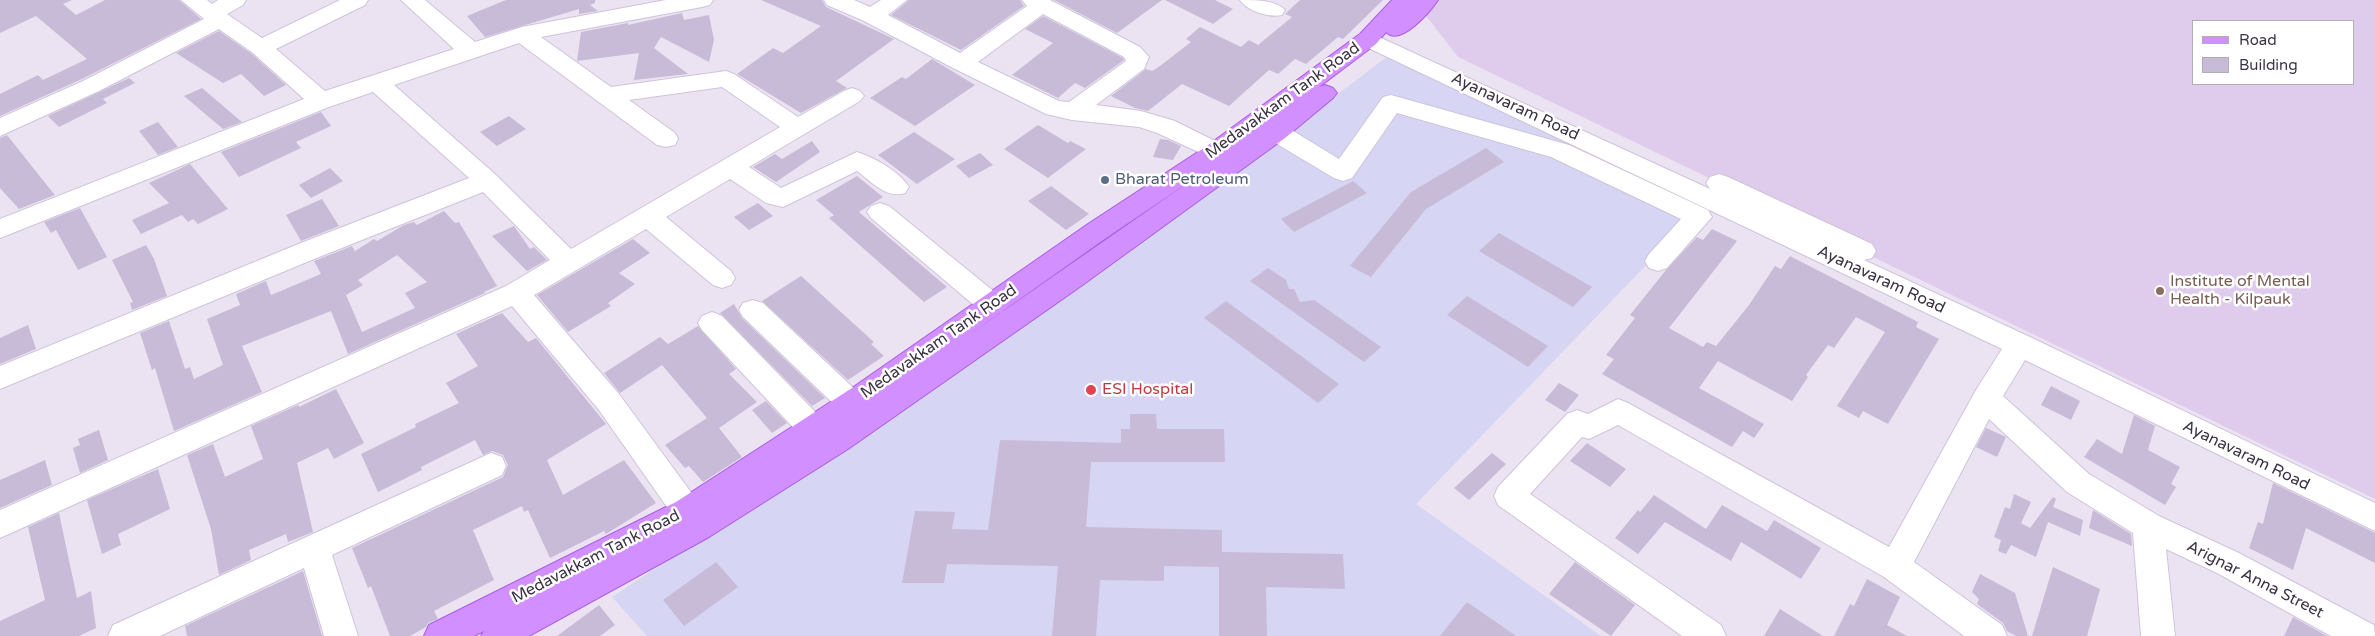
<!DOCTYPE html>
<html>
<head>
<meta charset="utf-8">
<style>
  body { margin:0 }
  #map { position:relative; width:2375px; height:636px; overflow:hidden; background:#ebe3f2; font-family:"Varela Round",sans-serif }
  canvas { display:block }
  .legend { position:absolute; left:2192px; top:20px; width:162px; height:65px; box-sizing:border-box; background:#fff; border:1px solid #b1adb4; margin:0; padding:6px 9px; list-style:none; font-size:15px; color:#3b3344 }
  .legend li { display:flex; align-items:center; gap:10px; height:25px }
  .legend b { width:25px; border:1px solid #b1adb4 }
</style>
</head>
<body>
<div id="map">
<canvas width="2375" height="636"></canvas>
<ul class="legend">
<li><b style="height:6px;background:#d18fff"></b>Road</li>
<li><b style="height:14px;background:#c8bbd7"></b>Building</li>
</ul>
</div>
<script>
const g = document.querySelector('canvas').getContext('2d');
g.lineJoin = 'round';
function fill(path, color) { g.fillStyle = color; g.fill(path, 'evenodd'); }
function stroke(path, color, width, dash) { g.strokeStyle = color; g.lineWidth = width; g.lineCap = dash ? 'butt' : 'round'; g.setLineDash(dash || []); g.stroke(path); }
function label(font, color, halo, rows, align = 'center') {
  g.font = font + ' "Varela Round",sans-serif'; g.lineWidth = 5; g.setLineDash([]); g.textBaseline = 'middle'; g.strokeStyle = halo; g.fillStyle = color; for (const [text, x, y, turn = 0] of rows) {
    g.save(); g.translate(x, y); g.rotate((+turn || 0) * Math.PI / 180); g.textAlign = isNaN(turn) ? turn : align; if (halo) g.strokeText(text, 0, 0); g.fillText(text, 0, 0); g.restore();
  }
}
const education = new Path2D(`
  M1438,0H2375V499L1458,57L1424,13ZM2194,21H2354V84H2194Z`);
const medical = new Path2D(`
  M1392,53L1704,205L1416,504L1601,636H647L612,597L1098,276Z`);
const building = new Path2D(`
  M0,0H72L63,4L76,15L105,0H179L201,19L82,79L0,116V94L38,75L43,80L87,59L36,16L0,33Z
  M506,0H595V3L590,5L598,11L579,14V9L485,37L467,16Z
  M761,0H822L826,7L894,39L836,81L847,88L801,113L737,74L773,48L783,53L821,26Z
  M909,0H1020L1024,6L961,50L891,15Z
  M1054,0H1162L1117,33Z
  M1165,0H1215L1233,9L1213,24Z
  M1300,0H1383L1343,39L1338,37L1306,64L1295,59L1278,74L1269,70L1229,106L1182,84L1148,111L1135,108L1111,96L1146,69L1152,71L1160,66L1191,42L1186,39L1200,27L1241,47L1249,40L1258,45L1292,17L1285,14Z
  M682,13L684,20L709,15L714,40L709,62L661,37L654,48L688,74L634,80L639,53L577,61L581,32L628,23V25Z
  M1043,16L1123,58L1124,60L1085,88L1075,83L1058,98L1012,75L1053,43L1025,29Z
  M219,31L252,54L286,85L264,96L241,74L223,83L176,53Z
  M932,59L975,85L915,126L870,98L902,77L906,79Z
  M129,78L135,83L103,99L107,103L59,127L48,116Z
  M202,88L242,122L223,129L184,96Z
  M321,112L331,126L296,142L301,148L239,177L221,152Z
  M509,116L526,129L497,146L480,132Z
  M158,122L178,147L158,155L139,131Z
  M1038,125L1068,143L1070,141L1086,149L1048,178L1004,149Z
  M914,132L955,159L917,184L878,155Z
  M7,135L50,189L55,195L19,209L0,188V138Z
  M1160,139L1168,140L1181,146L1173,160L1153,157Z
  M812,141L820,152L776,182L753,167L775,154L782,159Z
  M1486,148L1504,162L1426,209L1371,277L1350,266L1411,192Z
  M980,153L993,165L969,178L956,166Z
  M190,164L228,209L198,224L193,219L188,222L182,215L141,234L132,220L169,203L149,183Z
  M330,168L343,181L311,198L299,185Z
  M857,176L883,197L859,212L947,287L924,302L829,218L834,215L816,200Z
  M1353,181L1367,193L1294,232L1281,219Z
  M1051,186L1089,214L1066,230L1028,201Z
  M322,199L339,226L301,241L286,215Z
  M758,203L773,216L749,230L734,217Z
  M80,208L107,257L78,270L56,230L51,233L44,222Z
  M444,211L455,223L459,222L497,286L484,292L485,293L348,354L331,311L242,346L262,392L174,431L155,368L152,370L140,333L169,321L185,369L190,367L194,379L223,365L207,319L240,305L236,294L266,281L271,295L321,274L314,261L352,246L355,251L374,239L377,241L404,225L414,222L417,225ZM397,255L427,282L405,293L415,308L362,332L346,295L363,285L358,280Z
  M514,226L530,249L534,247L547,260L527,271L492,236Z
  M1712,229L1737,241L1669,328L1703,347L1707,342L1716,346L1749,305L1775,266L1781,269L1790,256L1918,322L1916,327L1939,339L1888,424L1863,411L1859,418L1837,406L1885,332L1856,317L1834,348L1828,345L1806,375L1808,377L1792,401L1718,361L1699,388L1764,424L1754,438L1743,431L1732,447L1602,374L1614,359L1606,355L1635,318L1630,315L1666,270L1697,237L1703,240Z
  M1499,233L1592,287L1573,307L1479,251Z
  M633,239L650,253L619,273L635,284L608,303L611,306L568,332L537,295Z
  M146,245L154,259L167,296L132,310L130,303L133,302L112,260Z
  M1268,268L1286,280L1289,289H1294L1300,302L1314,300L1381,347L1364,362L1250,281Z
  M801,276L874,342L871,344L884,356L848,380L762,301Z
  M1467,296L1548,346L1528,367L1447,315Z
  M1226,301L1339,384L1318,403L1204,318Z
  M734,304L742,318L825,398L812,406L720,313Z
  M502,313L528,342L536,338L606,424L547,460L563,495L624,460L656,503L606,534L604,531L550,558L528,510L524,512L522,506L473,530L494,580L434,611L438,619L428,623L426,627L410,636H390L371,586L368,588L352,548L503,477L508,465L503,455L492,451L483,455L475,440L421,467L422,470L378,492L361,454L416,427L415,424L459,403L446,383L478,366L456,334Z
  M28,325L36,349L0,364V338Z
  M698,326L736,369L729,374L757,402L719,428L742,457L703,482L689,466L685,468L665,445L707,418L662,365L620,393L604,373L660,337L668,344Z
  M1559,383L1579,395L1565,412L1545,400Z
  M2051,386L2080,401L2071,420L2041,405Z
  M336,389L364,443L334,459L328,448L297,463L313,532L288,542L286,534L249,550L251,560L219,575L211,529L187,455L213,444L225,477L263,459L251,426L298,405L299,407Z
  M766,401L787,423L772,433L752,410Z
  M1130,414H1156L1157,429H1224L1225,462H1091L1086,527L1222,530V552L1343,554L1345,589L1266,587L1267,636H1219V567L1164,566V581L1100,580L1096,636H1052L1058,566L947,564L944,583H902L915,511L955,512L952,529L988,530L1000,440L1121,443V429H1130Z
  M2134,415L2155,426L2148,450L2180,467L2171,484L2176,487L2165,505L2084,457L2097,439L2122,454Z
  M1986,428L2006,437L1997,457L1976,447Z
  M99,430L108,460L80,473L73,448L80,445L78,439Z
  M1587,443L1626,469L1610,487L1570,461Z
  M1492,453L1506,464L1469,500L1454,488Z
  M45,460L52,485L0,508V480Z
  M158,469L170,509L118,534L121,545L102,554L87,500Z
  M2273,483L2375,533V563L2306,528L2293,570L2249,548L2258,522L2263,524Z
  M2014,494L2031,502L2021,523L2030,528L2053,497L2056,499L2053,507L2083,520L2080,536L2048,522L2036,557L2011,545L2006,554L1998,551L2001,540L1994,537L2005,507L2010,509Z
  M1654,495L1706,529L1722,505L1767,531L1774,520L1821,548L1801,579L1741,542L1731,561L1665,522L1638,554L1615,538L1638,510L1640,512Z
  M2093,510L2131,534L2132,546L2089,528Z
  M59,513L77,598L91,591L96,628L79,636H0V621L45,600L28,527Z
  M716,562L738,587L684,626L663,600Z
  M1575,562L1635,605L1611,636L1549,594Z
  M2053,567L2100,589L2087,636H2032Z
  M303,571L322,636H187L185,626Z
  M1980,574L2015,593L2028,636H2016L2007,631L2003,623L1977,604L1979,599L1972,592Z
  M1867,579L1900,597L1887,625L1907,636H1834L1850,604L1854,606Z
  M1467,602L1516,636H1440Z
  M599,605L615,625L600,636H557Z
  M1780,609L1823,636H1764Z
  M2293,617L2327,636H2284Z`);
const minor = new Path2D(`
  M181,0H207L212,4L218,0H246L243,5L227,14L262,38L340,0H368L365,5L276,49L325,91L454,49L401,0H425L475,42L522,27L666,0H713L710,5L702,7L541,37L611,87L726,71L734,74L798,117L844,91L852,88L860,91L864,96L860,101L749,167L781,188L857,152C875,158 899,171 909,187L905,193C886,199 872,182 857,171L783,207L766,203L730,179L666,217L731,271L735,278L731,285L722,288L713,285L646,229L534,295L619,394L698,502L702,511L698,520L687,524L676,520L599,410L512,306L0,538V510L506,286L550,260L483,192L319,257L0,389V366L301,243L469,178L373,92L329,107L0,238V219L304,99L253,53L219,29L99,91L0,136V118L83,81L204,19ZM519,43L657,145L666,147L675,145L678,139L675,133L629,100L722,87L780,127L571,249L496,175L394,85Z
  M824,0H854L870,7L881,0H907L888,15L960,53L1027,6L1022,0H1050L1140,47L1149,57L1144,69L1096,105L1141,111L1175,121L1225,146L1228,152L1225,158L1216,160L1157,133L1139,127L1072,120L1046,114L953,68L864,21L827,5ZM1043,14L1124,57L1126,61L1069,102L1059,101L978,62Z
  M1240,0C1255,0 1276,0 1285,10L1282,15C1269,18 1247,11 1240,0Z
  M1368,32L1710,189L1706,183L1710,177L1719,174L1728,177L1872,244L1876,251L1872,258L1864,260L2030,337L2375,503V531L2025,360L2003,396L2089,474L2159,516L2239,553L2374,625L2375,636H2331L2217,573L2166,549L2175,636H2141L2133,533L2067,492L1989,419L1914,562L2002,625L2007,636H1964L1884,577L1618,425L1589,439L1582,437L1530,494L1721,625L1726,636H1682L1498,505L1494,496L1498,487L1567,414L1577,410L1588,414L1618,399L1628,403L1889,547L1976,390L2002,349L1360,44L1357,39L1360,34Z
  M1391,95L1569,145L1708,210L1712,217L1667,268L1658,271L1649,268L1645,261L1649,254L1681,219L1551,157L1397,113L1352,178L1343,181L1334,178L1267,138L1264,132L1267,126L1276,124L1285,126L1339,159L1383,97Z
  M880,203L889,206L1002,298L1006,305L1002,312L992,315L982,312L871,218L867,212L871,206Z
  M753,300L763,303L861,395L866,403L861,411L851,415L841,411L743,317L739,310L743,303Z
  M712,312L722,316L823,420L828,429L823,438L813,441L803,438L702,330L698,323L702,316Z
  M491,453L502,457L506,466L502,475L332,555L358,636H324L304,568L160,636H108L113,625Z`);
const major = new Path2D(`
  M1392,0H1438C1430,12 1400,47 1386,32L1376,44L1319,87L1325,85L1333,88L1337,93L1333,98L1285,138L1084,284L848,449L709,537L529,636H481L484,631L474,636H424L429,625L676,502L852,388L1088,224L1207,146L1360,34ZM1192,180L966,337L1106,238Z`);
const markers = [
  [1105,180,5,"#5c6f8a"],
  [2160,291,5,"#8d6e63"],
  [1091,390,6,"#e0444e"]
];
const streetNames = [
  ["Medavakkam Tank Road",1283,101,-36],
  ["Ayanavaram Road",1515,107,25],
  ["Ayanavaram Road",1881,280,25],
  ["Medavakkam Tank Road",939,342,-35],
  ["Ayanavaram Road",2246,456,26],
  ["Medavakkam Tank Road",596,557,-27],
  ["Arignar Anna Street",2255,580,27]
];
const serviceNames = [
  ["Bharat Petroleum",1115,180]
];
const educationNames = [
  ["Institute of Mental",2170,282],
  ["Health - Kilpauk",2170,300]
];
const healthNames = [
  ["ESI Hospital",1102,390]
];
fill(education, '#dfccec');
fill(medical, '#d6d5f3');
fill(building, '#c8bbd7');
stroke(minor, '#d0c2db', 2);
stroke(major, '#ab5de5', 2);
fill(minor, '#fff');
fill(major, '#d18fff');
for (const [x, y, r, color] of markers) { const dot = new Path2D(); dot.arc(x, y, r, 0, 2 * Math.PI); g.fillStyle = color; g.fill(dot); stroke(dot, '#fff', 2); }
label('16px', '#3b3344', '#fff', streetNames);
label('16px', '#4e5e75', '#fff', serviceNames, 'left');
label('16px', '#785e54', '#fff', educationNames, 'left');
label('16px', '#be3a42', '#fff', healthNames, 'left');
</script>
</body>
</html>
